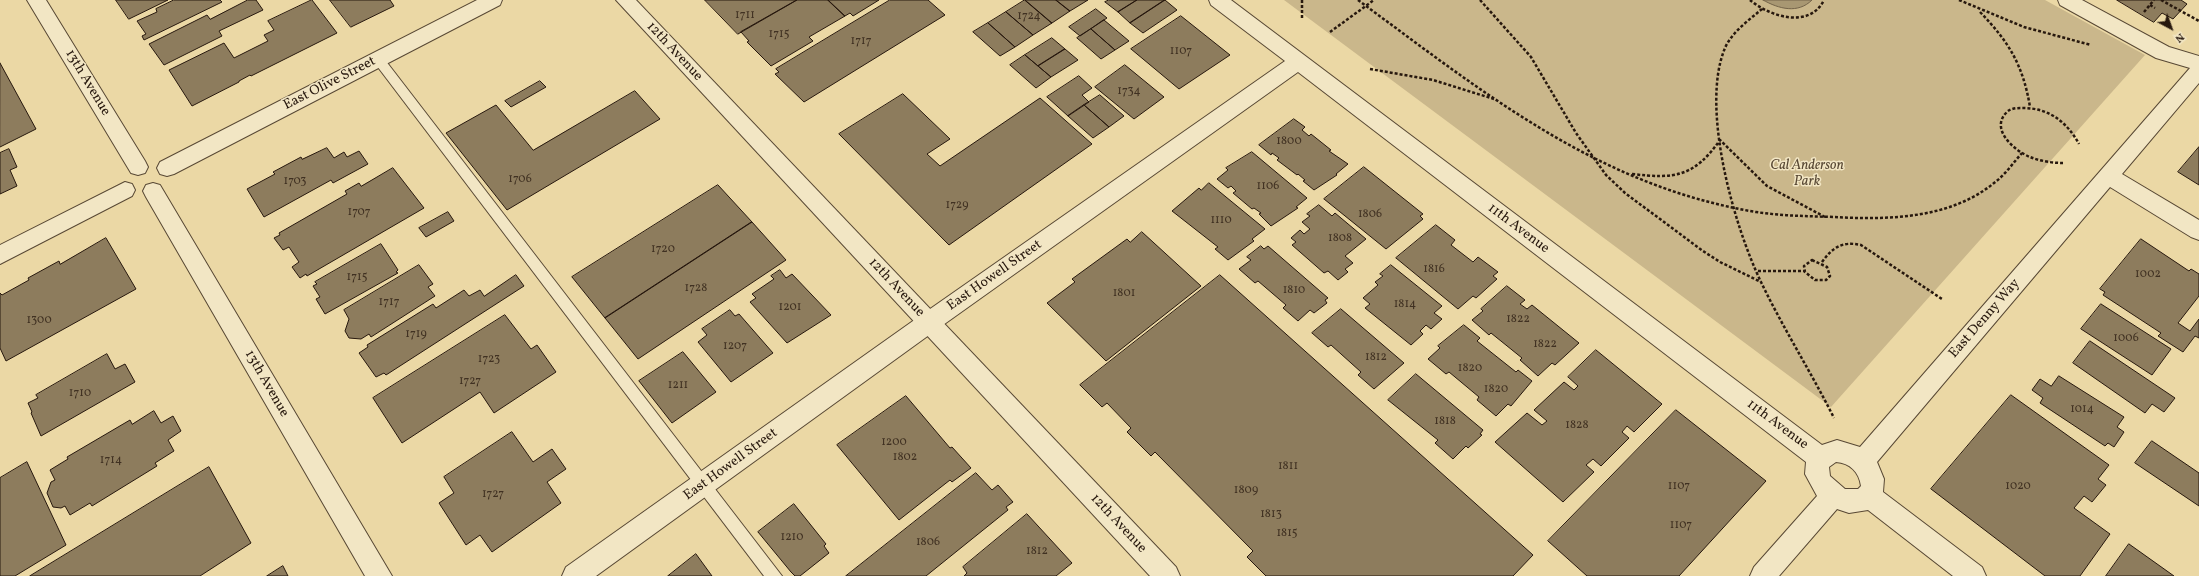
<!DOCTYPE html>
<html>
<head>
<meta charset="utf-8">
<style>
  body { margin:0 }
  #map { position:relative; width:2199px; height:576px; overflow:hidden; background:#ebd8a5; font-family:Vollkorn,serif }
  canvas { display:block }
  .north { position:absolute; left:2151px; top:8px; width:40px; height:40px; -webkit-text-stroke:3px #f2e6c4; paint-order:stroke; rotate:139deg; font-size:11px; font-weight:700; line-height:16px; text-align:center; color:#27180e }
  .north::after { content:''; display:block; margin:auto; width:14px; height:18px; background:#27180e; clip-path:polygon(50% 0,100% 100%,50% 72%,0 100%) }
</style>
</head>
<body>
<div id="map">
<canvas width="2199" height="576"></canvas>
<div class="north">N</div>
</div>
<script>
const g = document.querySelector('canvas').getContext('2d');
g.lineJoin = 'round';
function fill(path, color) { g.fillStyle = color; g.fill(path, 'evenodd'); }
function stroke(path, color, width, dash) { g.strokeStyle = color; g.lineWidth = width; g.lineCap = dash ? 'butt' : 'round'; g.setLineDash(dash || []); g.stroke(path); }
function label(font, color, halo, rows, align = 'center') {
  g.font = font + ' Vollkorn,serif'; g.lineWidth = 3; g.setLineDash([]); g.textBaseline = 'middle'; g.strokeStyle = halo; g.fillStyle = color; for (const [text, x, y, turn = 0] of rows) {
    g.save(); g.translate(x, y); g.rotate((+turn || 0) * Math.PI / 180); g.textAlign = isNaN(turn) ? turn : align; if (halo) g.strokeText(text, 0, 0); g.fillText(text, 0, 0); g.restore();
  }
}
const green = new Path2D(`
  M1284,0H2045L2145,55L1831,407Z`);
const water = new Path2D(`
  M1763,0H1812C1798,14 1779,9 1763,0Z`);
const building = new Path2D(`
  M116,0H168L129,19Z
  M174,0H220L222,2L144,40L142,36L146,34L137,21L157,12L156,9Z
  M248,0H256L263,10L219,31L222,36L164,65L149,44L207,15L210,19Z
  M312,0L337,33L251,76L250,75L239,81V82L192,106L169,70L224,43L234,58L268,41L264,35L274,30L268,21Z
  M330,0H390L394,6L351,27Z
  M705,0H797L738,34Z
  M797,0H828L845,16L809,37L813,41L771,66L747,42L749,41L741,32Z
  M828,0H879L853,16L850,13L845,16Z
  M890,0H928L945,15L804,102L775,74L779,72L776,69Z
  M1025,0L1052,23L1033,35L1006,12Z
  M1025,0H1056L1070,11L1052,23Z
  M1056,0H1088L1070,11Z
  M1109,0H1137L1118,12L1105,2Z
  M1137,0H1165L1130,23L1118,12Z
  M1165,0L1177,10L1143,33L1130,23Z
  M2117,0H2181L2187,4L2173,19L2162,13L2154,22Z
  M1096,9L1107,18L1080,36L1069,27Z
  M1006,12L1033,35L1015,47L988,23Z
  M1181,16L1230,55L1179,89L1131,49Z
  M1104,20L1129,41L1115,50L1091,29Z
  M988,23L1015,47L1000,56L973,32Z
  M1091,29L1115,50L1101,59L1077,38Z
  M1052,38L1065,49L1038,66L1025,55Z
  M1065,49L1078,60L1051,77L1038,66Z
  M1025,55L1051,77L1036,88L1010,65Z
  M0,63L36,129L0,147Z
  M1125,65L1164,97L1134,119L1095,87Z
  M1079,76L1092,88L1082,95L1089,102L1068,116L1047,97Z
  M540,81L546,87L511,107L505,101Z
  M635,91L660,119L507,210L446,133L496,105L533,150Z
  M903,94L950,139L927,154L940,166L1040,98L1092,144L949,245L839,134Z
  M1100,95L1124,116L1109,127L1084,105Z
  M1084,105L1109,127L1093,138L1068,116Z
  M1294,119L1305,127L1302,130L1309,136L1311,134L1331,150L1329,151L1348,164L1336,174L1337,175L1314,190L1303,181L1305,180L1298,174L1297,175L1277,160L1279,158L1272,153L1271,155L1259,145Z
  M2199,147V185L2178,172Z
  M327,148L334,158L344,152L347,157L359,151L368,164L333,183L331,180L264,217L247,189L275,174L273,172L301,157L302,159Z
  M9,149L17,167L10,170L17,186L0,194V153Z
  M1252,152L1307,198L1296,207L1298,208L1271,226L1259,214L1261,213L1254,208L1252,209L1233,193L1236,191L1231,186L1228,188L1217,179L1228,170L1226,168Z
  M1364,167L1423,214L1420,216L1423,219L1386,249L1324,199Z
  M393,168L424,208L307,276L306,274L300,278L292,267L299,262L289,247L283,250L274,238L280,235L279,233L347,194L345,191L359,183L361,186Z
  M1209,183L1265,229L1252,239L1254,241L1228,260L1215,249L1218,247L1172,211L1199,188L1201,190Z
  M718,185L752,222L605,318L572,277Z
  M1319,205L1332,216L1335,213L1366,239L1345,256L1353,263L1345,269L1348,272L1338,280L1328,271L1324,273L1292,245L1296,242L1291,238L1300,230L1304,234L1310,229L1302,222L1310,216L1307,214Z
  M448,212L454,221L426,237L419,228Z
  M752,222L786,260L638,359L605,318Z
  M1436,225L1455,240L1451,245L1473,262L1478,257L1498,272L1493,276L1497,279L1476,298L1473,296L1458,309L1396,258Z
  M1142,232L1201,286L1106,361L1047,303L1075,282L1072,279L1127,239L1130,242Z
  M106,238L136,289L6,361L0,348V293L2,295L29,280L28,278L59,261L60,264Z
  M2141,239L2189,271L2191,269L2199,274V296L2178,323L2190,331L2199,319V338L2195,336L2183,352L2158,336L2161,333L2103,295L2105,292L2100,289Z
  M381,244L398,270L396,272L398,273L325,314L316,299L320,297L313,286L317,284L315,282Z
  M1261,246L1264,249L1268,246L1328,298L1325,300L1327,303L1314,313L1310,310L1298,321L1283,308L1286,305L1258,281L1255,283L1239,269L1251,260L1247,257Z
  M419,265L433,284L428,287L435,296L371,337L369,334L361,339L349,338L345,331L349,319L344,310Z
  M1391,265L1442,306L1434,313L1442,319L1431,329L1426,325L1420,331L1423,334L1411,345L1365,308L1370,304L1363,298L1378,285L1375,282L1383,276L1380,274Z
  M780,270L786,278L792,274L831,315L787,343L750,302L756,298L752,294L774,279L771,276Z
  M516,275L524,286L386,375L384,373L376,377L359,353L368,347L367,345L433,304L436,308L464,290L469,296L480,290L484,296Z
  M1220,275L1533,555L1513,576H1266L1247,557L1253,551L1155,452L1151,456L1127,432L1131,428L1107,403L1102,407L1080,385Z
  M1507,286L1525,300L1520,304L1527,309L1532,305L1579,343L1555,365L1552,363L1538,376L1520,360L1522,358L1491,333L1489,335L1472,320L1483,311L1481,309Z
  M2101,304L2171,349L2152,375L2081,329Z
  M1341,309L1404,363L1374,389L1358,375L1361,372L1331,345L1328,347L1312,333Z
  M730,310L735,316L739,314L773,353L731,382L698,342L707,335L702,329Z
  M505,315L531,349L537,345L556,372L494,413L480,392L402,443L373,398Z
  M1464,325L1480,338L1477,341L1516,372L1518,370L1532,381L1511,406L1508,404L1496,416L1477,400L1479,397L1449,372L1446,374L1428,359L1440,348L1438,346Z
  M2090,341L2175,398L2164,412L2152,404L2145,413L2073,363Z
  M1596,350L1662,404L1634,432L1627,426L1622,432L1629,438L1601,466L1593,459L1586,465L1594,472L1563,502L1495,442L1527,413L1542,425L1547,421L1534,410L1564,382L1574,390L1578,386L1568,377Z
  M683,352L716,392L672,423L639,381Z
  M107,354L115,369L125,364L135,382L41,436L31,413L32,412L28,403L38,398L36,395Z
  M1416,374L1483,430L1480,434L1482,435L1468,448L1466,446L1453,459L1435,443L1438,440L1388,400Z
  M2059,376L2124,417L2117,427L2124,432L2114,447L2108,443L2105,446L2040,403L2043,398L2032,390L2040,379L2051,386Z
  M2011,395L2109,465L2098,479L2106,485L2092,502L2084,496L2074,508L2110,534L2080,576H2045L1931,489Z
  M906,396L950,448L952,447L971,468L952,482L950,480L899,520L837,445Z
  M1676,410L1766,481L1679,576H1587L1548,541Z
  M154,411L161,423L173,416L181,431L168,440L174,451L155,463L157,466L92,506L90,503L70,515L65,506L61,508L53,507L47,493L51,482L55,480L50,470L68,459L67,457L130,420L132,424Z
  M512,432L533,462L552,449L566,469L547,482L561,503L492,552L480,535L466,545L439,503L454,493L444,477Z
  M2152,441L2199,473V506L2135,463Z
  M27,462L66,545L15,576H0V478Z
  M209,467L251,543L200,576H30Z
  M976,473L992,490L998,485L1013,502L1006,507L1008,510L926,576H846Z
  M794,504L826,544L824,546L829,553L800,576H795L791,572L758,532Z
  M1027,514L1072,563L1056,576H964L967,573L963,567Z
  M2129,544L2174,576H2106Z
  M696,554L712,576H668Z
  M283,566L288,576H267Z`);
const path = new Path2D(`
  M1302,0V19
  M1358,0C1483,92 1598,186 1756,212C1782,216 1807,216 1834,217C1888,220 1950,219 1994,183C2005,175 2013,163 2022,153
  M1480,0L1531,57L1576,133L1606,175L1625,193L1703,251L1720,262L1761,282
  M1750,0C1770,17 1810,29 1824,0
  M1959,0L2024,27L2091,45
  M2161,0L2199,21
  M2150,5L2155,8
  M1762,9C1749,20 1732,32 1725,48C1700,107 1734,226 1761,282C1783,328 1811,372 1834,418
  M1980,12C2009,42 2023,65 2030,107
  M2144,12L2154,0
  M1330,32L1374,0
  M1370,69L1433,80L1494,99
  M2063,163C2052,163 2040,161 2030,157C2015,151 1990,130 2006,113C2010,108 2017,108 2023,108C2049,108 2067,122 2079,144
  M1632,174C1675,179 1694,177 1720,140L1767,186L1825,217
  M1812,260L1827,267L1830,276L1826,280H1815L1805,272L1804,266Z
  M1822,262C1833,247 1842,241 1861,245L1942,299
  M1758,271H1804`);
const service = new Path2D(`
  M378,54L382,56L782,576H764L374,62L372,59L374,56Z`);
const minor = new Path2D(`
  M27,0H46L145,161L148,167L145,173L138,175L131,173Z
  M477,0H502L500,5L174,174L167,176L160,174L157,168L160,162Z
  M1209,0H1231L1822,445L1837,440L1860,447L2190,68L2156,58L2060,5L2058,0H2082L2169,47L2199,56V83L2122,174L2199,220V240L2191,237L2110,187L1877,462L1884,479L1883,492L1982,567L1986,576H1953L1868,510L1849,513L1837,509L1779,576H1750L1754,567L1817,496L1805,474L1806,462L1298,72L936,330L596,576H562L566,567L920,316L1285,61L1211,5ZM1836,462C1850,463 1859,472 1861,486L1858,489H1845L1830,476L1829,467Z
  M125,182L132,184L135,190L132,196L0,264V245Z
  M153,183L160,185L392,576H365L146,197L143,191L146,185Z`);
const tertiary = new Path2D(`
  M616,0H636L1176,567L1180,576H1150Z`);
const numberNames = [
  ["1711",745,16],
  ["1724",1029,17],
  ["1715",779,35],
  ["1717",861,42],
  ["1107",1181,52],
  ["1734",1129,92],
  ["1800",1289,142],
  ["1706",520,180],
  ["1703",295,182],
  ["1106",1268,187],
  ["1729",957,206],
  ["1707",359,213],
  ["1806",1370,215],
  ["1110",1221,221],
  ["1808",1340,239],
  ["1720",663,250],
  ["1816",1434,270],
  ["1002",2148,275],
  ["1715",357,278],
  ["1728",696,289],
  ["1810",1294,291],
  ["1801",1124,294],
  ["1717",389,303],
  ["1814",1405,305],
  ["1201",790,308],
  ["1822",1518,320],
  ["1300",39,321],
  ["1719",416,335],
  ["1006",2126,339],
  ["1822",1545,345],
  ["1207",735,347],
  ["1812",1376,358],
  ["1723",489,360],
  ["1820",1470,369],
  ["1727",470,382],
  ["1211",678,386],
  ["1820",1496,390],
  ["1710",80,394],
  ["1014",2082,410],
  ["1818",1445,422],
  ["1828",1577,426],
  ["1200",894,443],
  ["1802",905,458],
  ["1714",111,461],
  ["1811",1288,467],
  ["1107",1679,487],
  ["1020",2018,487],
  ["1809",1246,491],
  ["1727",493,495],
  ["1813",1271,515],
  ["1107",1681,526],
  ["1815",1287,534],
  ["1210",792,538],
  ["1806",928,543],
  ["1812",1037,552]
];
const streetNames = [
  ["12th Avenue",674,52,47],
  ["13th Avenue",87,83,59],
  ["East Olive Street",330,84,-27],
  ["11th Avenue",1518,229,37],
  ["East Howell Street",995,276,-35],
  ["12th Avenue",896,288,47],
  ["East Denny Way",1985,319,-49],
  ["13th Avenue",266,384,60],
  ["11th Avenue",1777,425,37],
  ["East Howell Street",731,465,-36],
  ["12th Avenue",1118,524,47]
];
const parkNames = [
  ["Cal Anderson",1807,166],
  ["Park",1807,182]
];
fill(green, '#cab78b');
fill(water, '#a89772');
stroke(water, '#74644a', 1);
fill(building, '#8d7c5d');
stroke(building, '#27180e', 1);
stroke(service, '#584834', 2);
stroke(minor, '#584834', 2);
stroke(tertiary, '#584834', 2);
stroke(path, '#27180e', 2.5, [3, 2]);
fill(service, '#f2e6c4');
fill(minor, '#f2e6c4');
fill(tertiary, '#f2e6c4');
label('12px', '#403122', null, numberNames);
label('14px', '#27180e', '#f2e6c4', streetNames);
label('italic 14px', '#584834', '#f2e6c4', parkNames);
</script>
</body>
</html>
